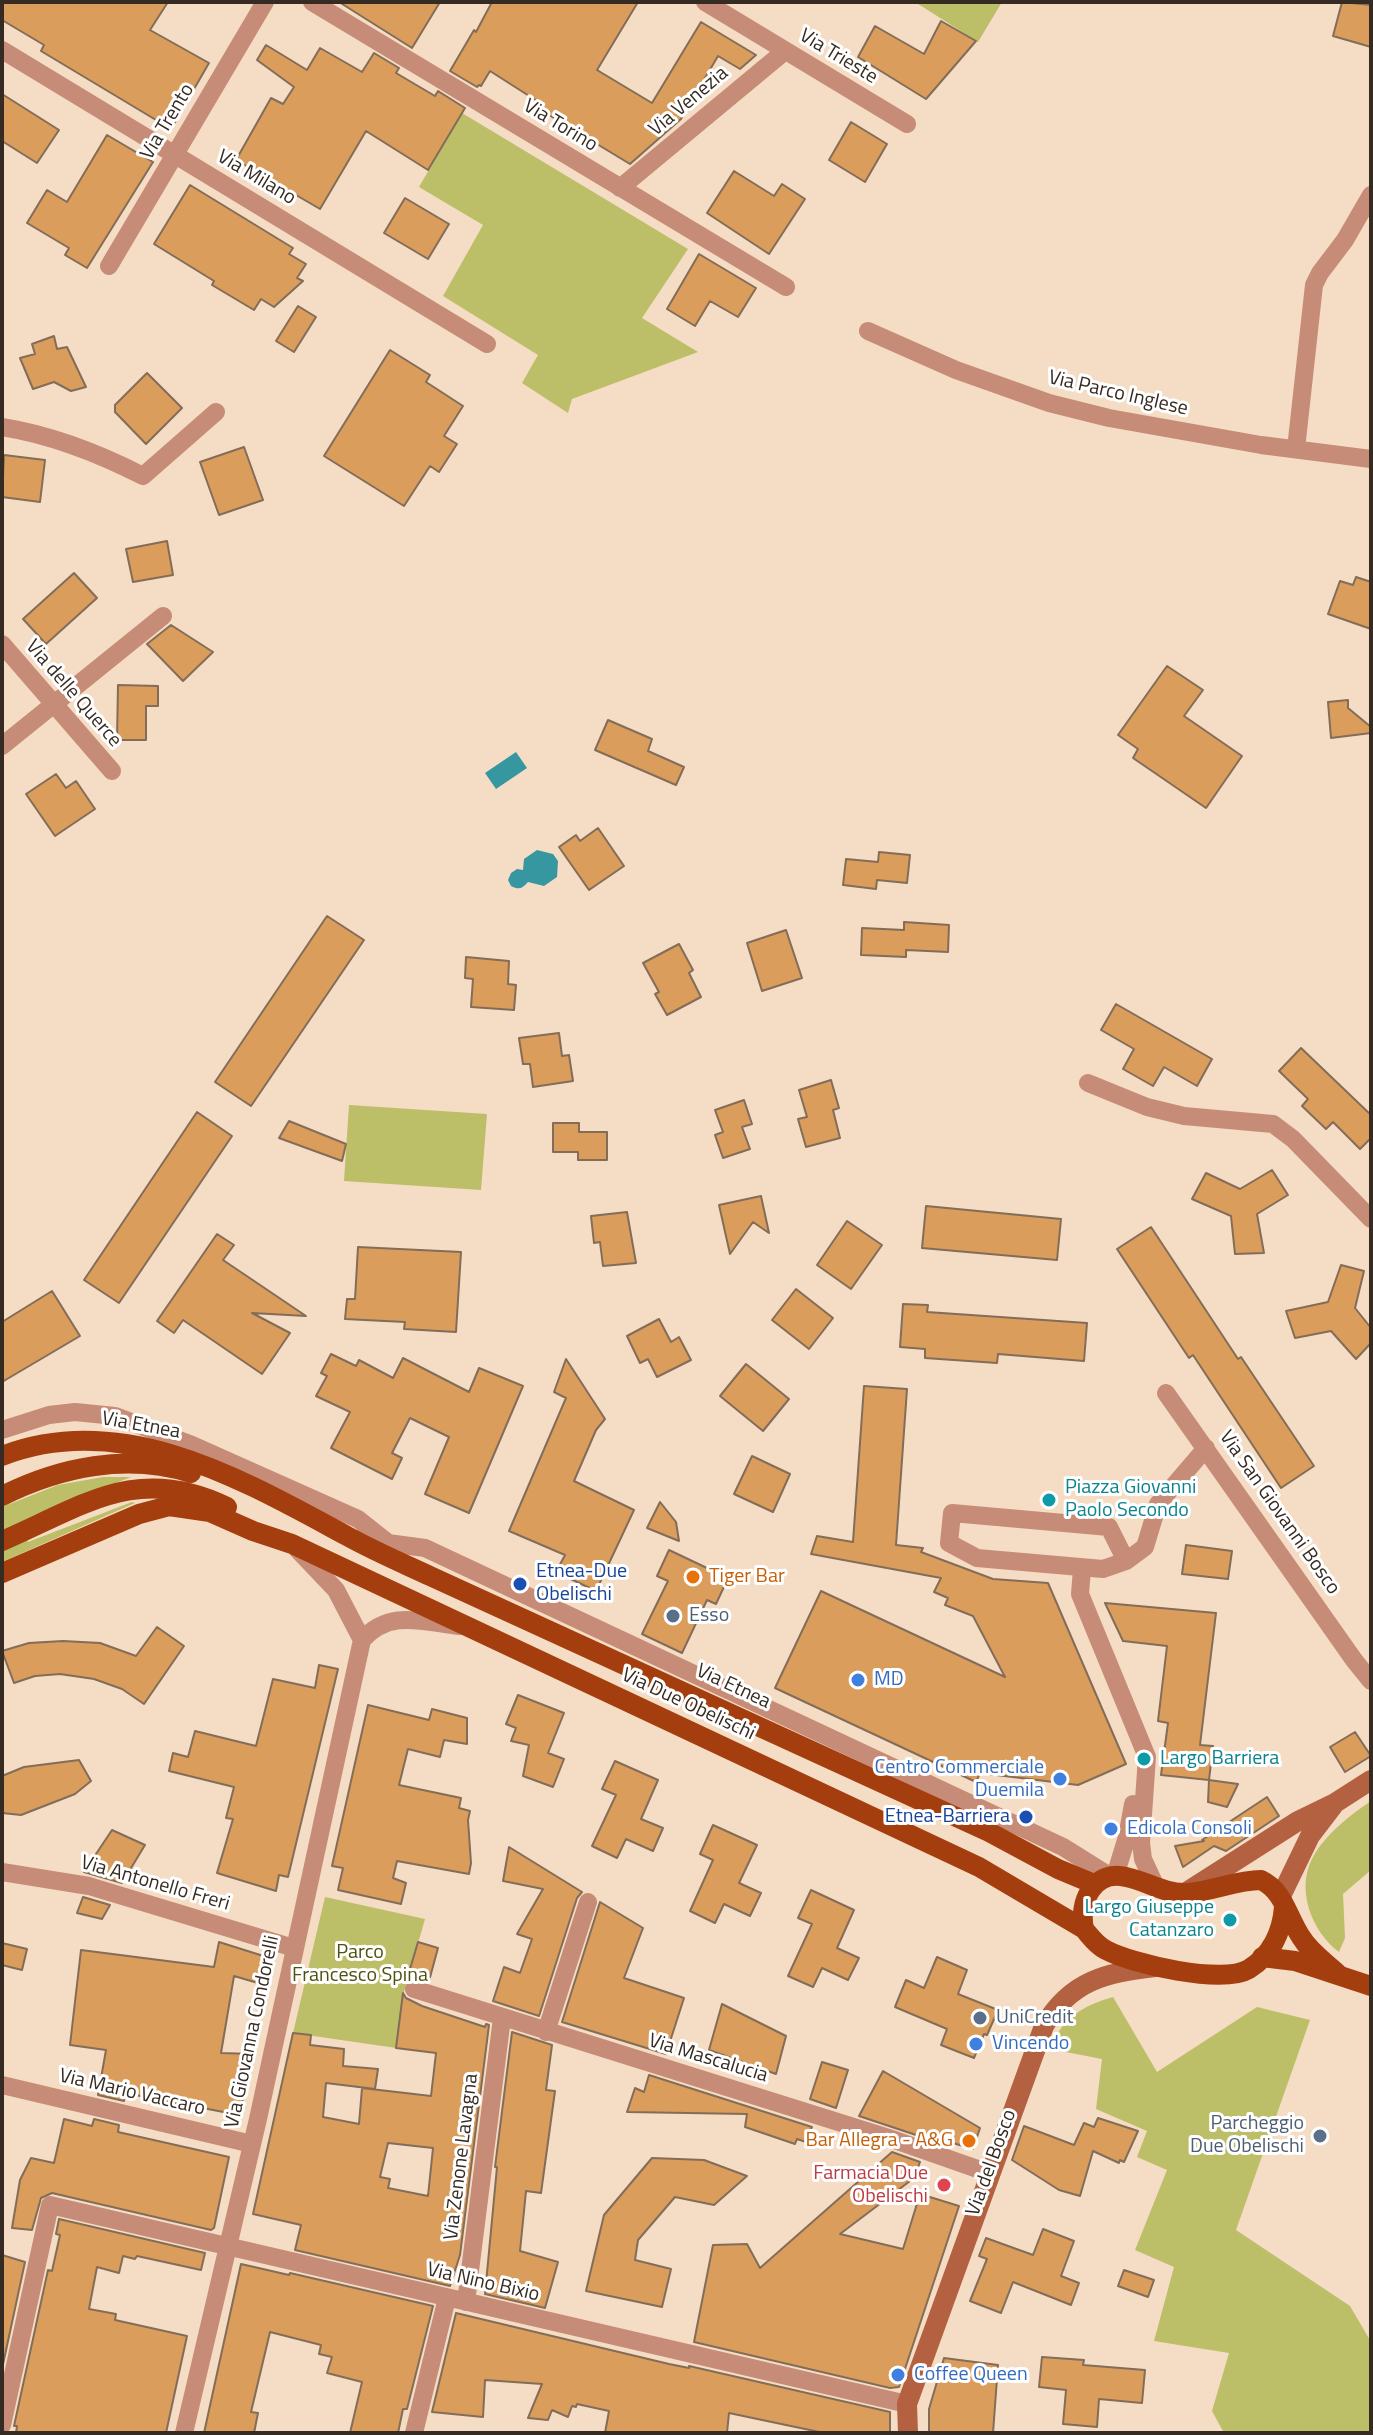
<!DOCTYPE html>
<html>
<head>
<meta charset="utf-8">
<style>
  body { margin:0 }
  #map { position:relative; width:1373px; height:2435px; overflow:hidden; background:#f5dcc4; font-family:"Titillium Web",sans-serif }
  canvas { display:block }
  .frame { position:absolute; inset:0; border:4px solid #352b22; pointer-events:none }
</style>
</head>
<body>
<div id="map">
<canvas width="1373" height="2435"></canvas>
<div class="frame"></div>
</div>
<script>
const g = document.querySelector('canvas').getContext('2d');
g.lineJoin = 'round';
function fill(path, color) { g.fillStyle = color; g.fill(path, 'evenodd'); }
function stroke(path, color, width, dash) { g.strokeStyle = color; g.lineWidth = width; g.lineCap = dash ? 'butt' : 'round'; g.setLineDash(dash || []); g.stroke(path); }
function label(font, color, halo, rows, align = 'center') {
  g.font = font + ' "Titillium Web",sans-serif'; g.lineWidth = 6; g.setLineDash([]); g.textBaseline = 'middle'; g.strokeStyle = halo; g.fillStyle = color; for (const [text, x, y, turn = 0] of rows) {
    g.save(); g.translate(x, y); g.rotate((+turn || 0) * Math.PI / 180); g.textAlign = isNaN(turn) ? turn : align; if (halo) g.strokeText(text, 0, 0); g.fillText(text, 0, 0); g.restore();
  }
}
const green = new Path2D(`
  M915,2H1002L978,42Z
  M462,113L688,249L642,318L698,352L572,399L568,413L522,383L538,355L443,296L483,225L419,187Z
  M349,1105L487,1114L481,1190L344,1181Z
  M103,1477H131L21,1522L28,1542L132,1502L135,1503L2,1562V1507L58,1485Z
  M1371,1801V1870L1343,1894L1345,1938L1339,1952C1312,1932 1295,1889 1313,1857C1325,1835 1350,1815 1371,1801Z
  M325,1897L425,1919L402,1999L396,2048L293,2033Z
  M1113,1997L1157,2072L1257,2007L1310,2020L1236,2230L1350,2306L1371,2342V2433H1224L1212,2411L1229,2353L1154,2341L1174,2267L1135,2250L1167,2170L1137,2157L1147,2131L1096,2109L1102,2059L1050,2049C1062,2018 1082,2006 1113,1997Z`);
const water = new Path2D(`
  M516,752L527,768L496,789L485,773Z
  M537,850L553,854L558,861L557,877L544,886L528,882C522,889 519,890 511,886L508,880L511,873L517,869L523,870L524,859Z`);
const building = new Path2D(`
  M2,2H168L150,30L209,63L171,129L41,51L44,45L2,20Z
  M339,2H440L412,48Z
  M492,2H638L597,70L652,103L701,22L756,55L740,69L718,56L681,119L630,164L534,106L537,101L490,71L481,86L479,85L477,87L450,71L474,30L476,32Z
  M1342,2L1371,5V47L1333,36Z
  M941,21L976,41L926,99L858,57L875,26L924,54Z
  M266,45L307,70L320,48L362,72L374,53L399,68L396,73L418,86L435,96L438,91L465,108L428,170L366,131L320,209L236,160L271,98L283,104L294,87L257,60Z
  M2,94L59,130L37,163L2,141Z
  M851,122L887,144L865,182L829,160Z
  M107,135L153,162L87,268L65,255L69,248L27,223L47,190L67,202Z
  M734,171L774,196L782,184L805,199L769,254L707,213Z
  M190,185L293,248L289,254L306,264L297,278L303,281L274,307L261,299L254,310L212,285L214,281L154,244Z
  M405,198L449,224L428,259L384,233Z
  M699,254L756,288L738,317L710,301L695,326L667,309Z
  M298,306L316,317L294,352L276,341Z
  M54,336L57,349L67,347L86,387L71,391L54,382L33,389L20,358L35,354L32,344Z
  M390,350L430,375L426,382L463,406L444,436L457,444L439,472L430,466L404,506L324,456Z
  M147,373L182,408L146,444L115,412V405Z
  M244,447L263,500L219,515L200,462Z
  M4,455L45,460L40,502L2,497Z
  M167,541L173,575L133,582L126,549Z
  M74,573L97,598L46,644L23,619Z
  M1356,577L1371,582V629L1328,614L1340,581L1353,585Z
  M171,625L213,652L183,681L147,644Z
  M1167,666L1203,690L1184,716L1242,756L1206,808L1133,758L1138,749L1118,735Z
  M118,685L158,686V706H146V740H117Z
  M1348,700V708L1371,727V733L1331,738L1328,702Z
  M608,720L652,739L648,751L684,767L676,785L595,750Z
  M56,774L66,788L76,781L95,809L55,836L26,794Z
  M598,828L624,866L589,890L559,847L576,835L580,841Z
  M879,852L910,855L907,883L877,880L876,889L843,885L846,859L878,862Z
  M327,916L364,940L251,1106L215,1082Z
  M904,922L949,925L948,952L906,950V957L861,955L862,928L904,930Z
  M786,930L802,978L762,991L747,943Z
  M679,944L693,970L689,973L701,997L667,1015L655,994L659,992L643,963Z
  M466,957L509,961L508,984L516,985L514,1010L471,1007L473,979L465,978Z
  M1116,1004L1212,1059L1197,1086L1164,1067L1153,1086L1123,1069L1134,1049L1101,1030Z
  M559,1033L562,1056L569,1055L573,1081L533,1087L530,1064H523L519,1038Z
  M1301,1048L1371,1115V1138L1360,1149L1333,1122L1326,1129L1302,1106L1308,1099L1279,1071Z
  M831,1080L839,1108L833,1110L840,1138L806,1147L798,1119L807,1117L799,1090Z
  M744,1100L752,1124L742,1127L750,1149L723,1158L715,1135L723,1132L715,1110Z
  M197,1112L232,1136L119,1303L84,1280Z
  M289,1121L346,1144L342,1161L279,1138Z
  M553,1123H579V1132H607V1160H578V1152H553Z
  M1272,1170L1288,1195L1257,1214L1264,1253L1235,1254L1231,1216L1192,1199L1206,1173L1240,1189Z
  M761,1196L769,1233L753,1222L730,1254L719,1205Z
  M926,1206L1061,1219L1057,1260L922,1248Z
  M627,1212L636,1263L603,1266L600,1242L594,1243L591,1216Z
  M847,1221L882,1245L851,1289L817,1265Z
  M1151,1227L1238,1359L1241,1357L1314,1466L1281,1488L1193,1355L1189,1358L1117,1249Z
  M217,1234L234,1245L223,1260L306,1316L252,1313L290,1333L262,1374L183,1320L174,1333L157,1321Z
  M358,1247L461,1252L456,1332L404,1329L405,1322L345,1319L347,1299H355Z
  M1341,1265L1364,1271L1355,1308L1371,1328V1343L1356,1359L1331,1331L1295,1338L1286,1311L1328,1302Z
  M796,1289L833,1318L809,1349L772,1320Z
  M52,1291L80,1336L2,1382V1322Z
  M903,1304L928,1305L927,1312L1087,1323L1084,1361L998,1354L997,1363L925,1358V1349L900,1347Z
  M659,1319L671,1342L679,1337L691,1360L657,1377L648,1359L640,1363L627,1336Z
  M331,1354L356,1366L359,1360L393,1378L403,1358L469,1392L479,1368L523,1386L469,1513L425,1494L449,1437L410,1418L392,1453L402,1458L392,1479L331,1448L350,1412L316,1396L327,1376L321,1373Z
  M566,1359L605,1419L596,1430L574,1481L634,1510L596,1591L556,1572L565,1555L509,1531L566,1398L554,1392Z
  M746,1364L789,1399L763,1431L720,1396Z
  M864,1386L907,1389L896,1545L923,1548L921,1552L993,1579L1048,1583L1126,1764L1078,1785L980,1773L976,1782L775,1688L821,1591L1005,1677L973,1616L945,1605L948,1598L934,1592L941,1578L811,1554L817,1536L853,1542Z
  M752,1456L790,1474L773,1512L734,1494Z
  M660,1502L676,1522L679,1541L647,1528Z
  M1186,1545L1232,1551L1228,1579L1182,1574Z
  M669,1550L728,1578L716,1604L707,1600L682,1653L642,1634L668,1581L657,1576Z
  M1105,1603L1216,1613L1200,1745L1213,1746L1209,1780L1238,1784L1227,1807L1208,1802L1209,1780L1161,1775L1168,1723L1158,1721L1167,1646L1123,1641Z
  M157,1627L184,1646L144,1704L122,1689L94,1679L60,1674L35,1676L14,1683L2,1651L29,1643L63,1641L100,1643L136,1656Z
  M319,1665L338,1669L288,1877L279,1875L276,1891L217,1873L233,1819L226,1818L234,1787L169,1771L173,1753L188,1757L195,1731L256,1746L273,1679L315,1688Z
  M518,1695L564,1713L548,1753L564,1759L553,1787L523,1776L529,1745L511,1741L516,1728L506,1724Z
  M368,1705L429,1720L432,1709L467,1718V1744L444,1740L440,1757L408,1749L399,1785L461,1798L459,1808L470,1811L468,1820L471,1863L469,1874L397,1861L393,1878L406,1883L401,1904L338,1890L343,1868L332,1866Z
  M1355,1732L1371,1756L1345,1772L1330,1747Z
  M79,1760L91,1781L75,1794L21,1815L2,1813V1776L24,1767Z
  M615,1761L658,1780L641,1819L663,1828L653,1851L626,1839L617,1858L592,1846L616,1795L602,1789Z
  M1267,1797L1279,1816L1226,1851L1214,1846L1183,1867L1175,1846L1204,1841L1202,1840Z
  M713,1825L757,1845L739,1883L761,1893L750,1916L724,1904L715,1923L690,1911L713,1860L700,1854Z
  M112,1830L145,1845L122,1883L84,1872Z
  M509,1847L582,1892L577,1898L539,2016L493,2001L504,1967L520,1973L532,1939L517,1934L543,1889L503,1881Z
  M811,1890L854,1910L837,1948L859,1958L848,1980L822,1968L813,1987L788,1976L812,1924L798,1918Z
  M83,1897L110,1905L102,1919L77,1913Z
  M600,1902L643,1928L624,1978L684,1998L666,2054L562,2022Z
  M219,1942L273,1959L268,1986L234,1976L221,2053L253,2054L239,2115L125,2093L124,2101L98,2095L106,2050L70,2045L81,1950L214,1967Z
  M418,1942L438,1948L429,1981L417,1977L407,1979Z
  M2,1943L27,1949L22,1970L2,1965Z
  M937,1957L967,1970L958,1994L998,2010L987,2035L984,2034L974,2058L941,2045L947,2029L895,2007L906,1980L924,1988Z
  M403,1993L406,1998L422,2006L485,2027L486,2024L489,2025L460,2255L450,2286L295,2250L301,2225L253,2214L293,2033L311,2035L310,2045L344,2049L343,2066L378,2069L375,2089L326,2083L323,2117L359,2124L362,2088L431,2096L436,2053L396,2048ZM388,2143L433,2148L428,2196L388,2188L390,2179L380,2177Z
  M722,2004L786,2036L776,2074L709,2050Z
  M512,2032L552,2045L546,2090L555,2091L541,2193L526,2191L520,2251L558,2262L545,2308L485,2294L497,2167H495Z
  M822,2062L848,2070L836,2108L810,2099Z
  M883,2071L980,2128L973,2149L929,2136L928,2139L859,2116Z
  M649,2075L812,2127L806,2142L797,2139L795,2144L745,2127L747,2114L627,2112L635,2088L644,2092Z
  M1098,2118L1138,2131L1124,2162L1120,2160L1119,2163L1093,2151L1080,2196L1059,2190L1012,2160L1024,2126L1074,2145L1084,2123L1094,2127Z
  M64,2119L92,2126L94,2119L119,2125L118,2132L229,2157L214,2228L211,2230L52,2193L41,2198L32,2230L12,2228L20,2180L31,2158L54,2163Z
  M892,2152L920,2162L914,2178L840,2234L903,2249L920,2194L959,2206L899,2387L890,2388L694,2342L713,2245L747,2244L760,2268Z
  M652,2158L704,2160L747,2176L714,2205L675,2197L638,2240L635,2260L671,2269L662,2307L586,2291L604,2215Z
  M59,2219L205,2253L201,2270L137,2256L135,2259L123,2256L119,2273L97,2267L89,2309L116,2314L115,2320L187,2336L166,2433H16L17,2426H14L48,2270L52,2271L60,2235L56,2234Z
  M1043,2229L1074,2241L1061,2276L1079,2283L1071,2305L1013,2282L1001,2313L970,2301L987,2259L979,2256L986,2238L1033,2255Z
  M2,2255L25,2262L2,2369Z
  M241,2264L289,2275L290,2273L433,2306L407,2409H403L398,2433H350L362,2382L327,2373L332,2357L319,2354L321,2345L270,2332L251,2412L258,2413L254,2433H204Z
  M1124,2270L1154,2280L1148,2297L1118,2286Z
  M456,2313L669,2364L689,2368V2366L890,2412V2433H824L729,2413L727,2433H605L609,2411L577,2404L576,2407L572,2406L568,2417L552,2410L548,2420L528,2418L542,2384L485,2380L483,2417L432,2412Z
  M1042,2357L1084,2360L1083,2365L1145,2370L1142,2403L1099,2399L1097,2427L1063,2424L1066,2390L1039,2387Z
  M944,2358L998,2365L993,2433H929V2409Z`);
const street = new Path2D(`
  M312,2L786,287
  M705,2L907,124
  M2,50L487,344
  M620,188L785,51
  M109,266L265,2
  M868,331L956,370L1049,403L1109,418L1261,445L1371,459
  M2,427C52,435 98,453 143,476L216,412
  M1296,449L1314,285L1320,273L1345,240L1371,195
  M2,644L112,771
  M2,746L163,616
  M1088,1083L1147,1107L1184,1116L1273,1124L1293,1139L1371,1219
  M1166,1393L1354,1660L1371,1681
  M2,1430L49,1415L75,1412L115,1416L192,1445L358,1519L387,1542
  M358,1539L425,1548L1063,1847L1111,1877
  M297,1549L336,1590L362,1640
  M1126,1561L1109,1527L952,1513L949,1543L977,1558L1103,1569L1126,1561L1145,1547L1158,1504L1206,1448
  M1082,1569L1080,1594L1147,1757L1141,1843L1143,1859L1156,1887
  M362,1640C390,1609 422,1622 459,1626
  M2,1872L89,1886L294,1948
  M1115,1876L1127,1837L1133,1804
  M414,1989L889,2138L989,2173
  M546,2032L588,1902
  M2,2085L252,2144
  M466,2302L502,2018
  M2,2425L50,2205L907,2404
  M184,2433L258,2119L362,1640
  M414,2433L447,2298`);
const secondary = new Path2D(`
  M1185,1893L1298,1821L1335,1803L1371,1780
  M1281,1896L1310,1836L1333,1806
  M908,2433L907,2404L1044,2026C1071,1980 1106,1973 1155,1967`);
const primary = new Path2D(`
  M2,1456C123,1409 243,1480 347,1536C374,1551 402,1563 430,1576L989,1832L1058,1869L1094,1884
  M2,1496C60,1467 127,1453 191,1473
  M2,1541C83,1506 138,1463 227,1507
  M2,1573L139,1514L169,1506L210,1512L253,1531L292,1544L979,1867L1084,1929C1091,1937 1096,1945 1106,1950C1132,1964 1223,1985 1249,1969C1271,1955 1282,1932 1284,1907
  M1084,1929C1078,1902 1094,1869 1126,1877C1147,1881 1164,1894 1186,1893C1212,1892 1235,1880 1261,1880C1284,1891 1287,1916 1301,1937C1310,1952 1325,1962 1338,1974
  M1262,1957L1295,1961L1371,1986`);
const markers = [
  [1049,1500,8,"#0f9aa8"],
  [693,1577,8,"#e8710a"],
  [520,1584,8,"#1a4fb4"],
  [673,1616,8,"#5c6f8a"],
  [858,1680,8,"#3f7fe0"],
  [1144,1759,8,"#0f9aa8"],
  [1060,1779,8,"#3f7fe0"],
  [1026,1817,8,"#1a4fb4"],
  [1111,1829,8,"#3f7fe0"],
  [1230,1920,8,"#0f9aa8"],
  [980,2018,8,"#5c6f8a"],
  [976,2044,8,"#3f7fe0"],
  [1320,2136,8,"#5c6f8a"],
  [969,2141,8,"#e8710a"],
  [944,2185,8,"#e0444e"],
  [898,2375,8,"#3f7fe0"]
];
const streetNames = [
  ["Via Trieste",838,57,31],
  ["Via Venezia",689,102,-40],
  ["Via Trento",168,122,-59],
  ["Via Torino",560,126,31],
  ["Via Milano",256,178,31],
  ["Via Parco Inglese",1118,394,13],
  ["Via delle Querce",73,694,49],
  ["Via Etnea",141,1426,10],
  ["Via San Giovanni Bosco",1279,1513,55],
  ["Via Etnea",733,1687,25],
  ["Via Due Obelischi",688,1705,25],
  ["Via Antonello Freri",155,1884,16],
  ["Via Giovanna Condorelli",253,2032,-78],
  ["Via Mascalucia",708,2059,17],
  ["Via Mario Vaccaro",132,2093,13],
  ["Via Zenone Lavagna",462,2157,-83],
  ["Via del Bosco",992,2163,-70],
  ["Via Nino Bixio",483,2283,13]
];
const cultureNames = [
  ["Piazza Giovanni",1065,1488],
  ["Paolo Secondo",1065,1511],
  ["Largo Barriera",1160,1759],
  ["Largo Giuseppe",1214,1908,"right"],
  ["Catanzaro",1214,1931,"right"]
];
const transitNames = [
  ["Etnea-Due",536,1572],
  ["Obelischi",536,1595],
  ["Etnea-Barriera",1010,1817,"right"]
];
const foodNames = [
  ["Tiger Bar",709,1577],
  ["Bar Allegra - A&G",953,2141,"right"]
];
const serviceNames = [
  ["Esso",689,1616],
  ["UniCredit",996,2018],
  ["Parcheggio",1304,2124,"right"],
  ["Due Obelischi",1304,2147,"right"]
];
const shopNames = [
  ["MD",874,1680],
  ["Centro Commerciale",1044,1768,"right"],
  ["Duemila",1044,1791,"right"],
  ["Edicola Consoli",1127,1829],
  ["Vincendo",992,2044],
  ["Coffee Queen",914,2375]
];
const parkNames = [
  ["Parco",360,1953],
  ["Francesco Spina",360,1976]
];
const healthNames = [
  ["Farmacia Due",928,2174],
  ["Obelischi",928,2197]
];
fill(green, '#bcbf68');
fill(water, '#3797a0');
fill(building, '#db9d5c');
stroke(building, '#836d58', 2);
stroke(street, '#c68c77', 18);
stroke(secondary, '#b36141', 20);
stroke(primary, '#a43e0e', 20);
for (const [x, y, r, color] of markers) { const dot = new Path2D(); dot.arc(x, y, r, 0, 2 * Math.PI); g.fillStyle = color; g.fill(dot); stroke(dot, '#fff', 3); }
label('20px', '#352b22', '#fff', streetNames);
label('20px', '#0d838f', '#fff', cultureNames, 'left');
label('20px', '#164399', '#fff', transitNames, 'left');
label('20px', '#c56008', '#fff', foodNames, 'left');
label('20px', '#4e5e75', '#fff', serviceNames, 'left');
label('20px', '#366cbe', '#fff', shopNames, 'left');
label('20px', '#50510e', '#fff', parkNames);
label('20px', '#be3a42', '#fff', healthNames, 'right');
</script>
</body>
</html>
